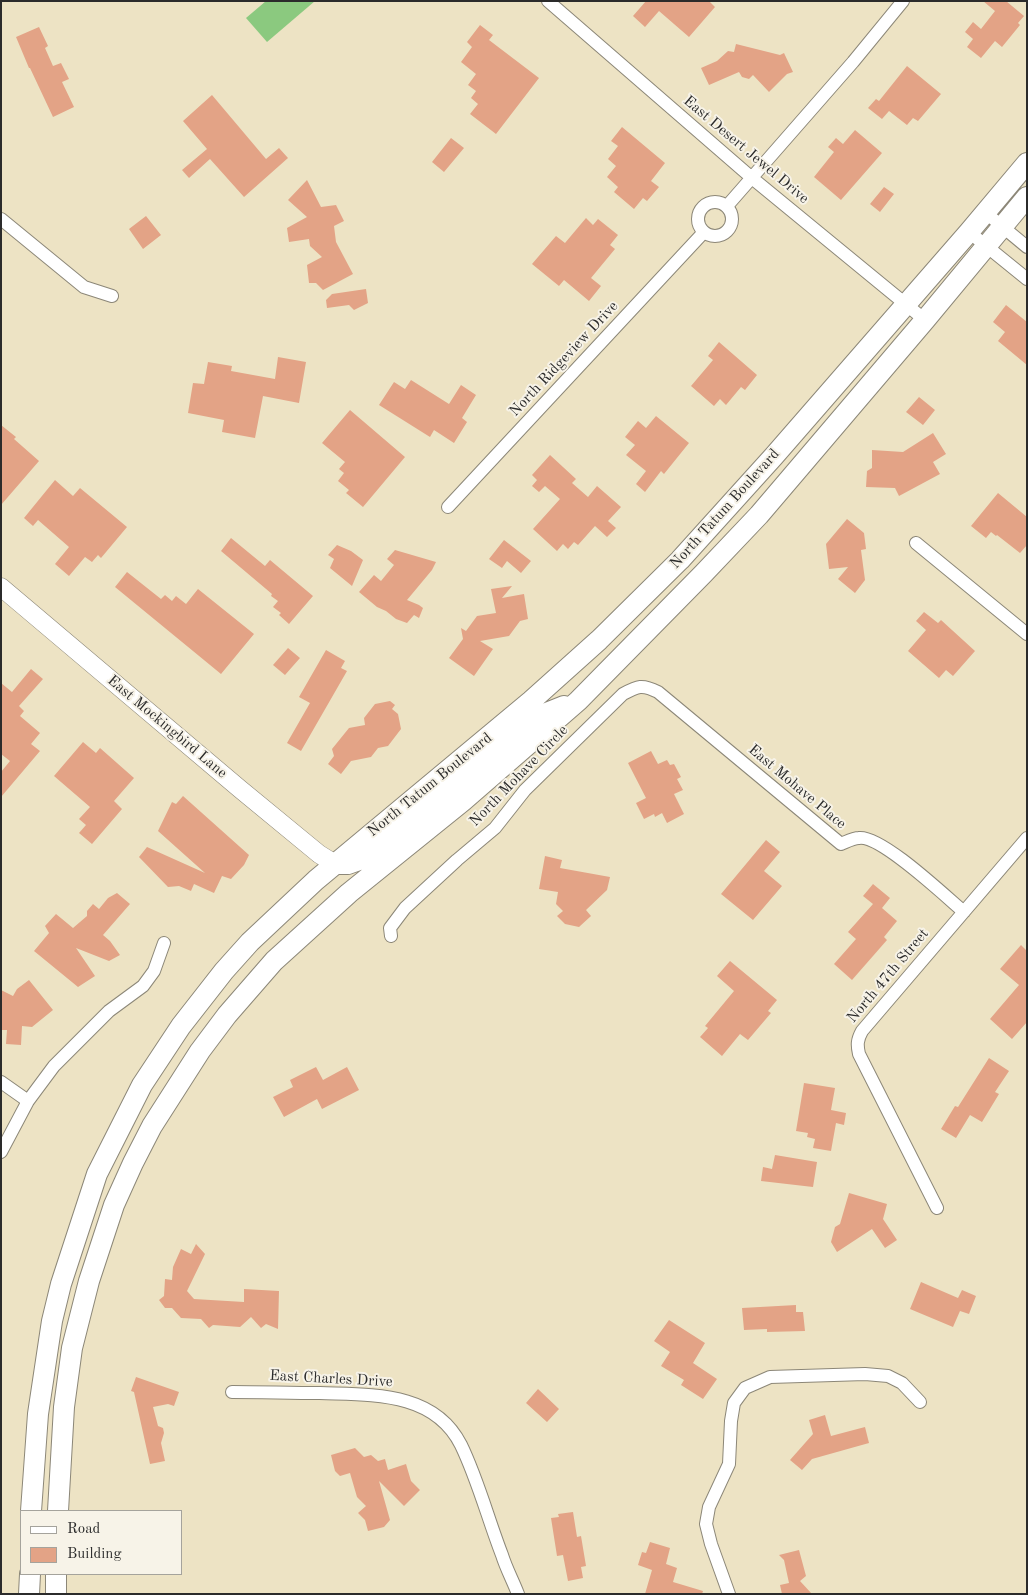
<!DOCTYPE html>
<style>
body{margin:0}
#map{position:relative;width:1028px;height:1595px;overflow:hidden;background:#ede3c4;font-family:"Old Standard TT",serif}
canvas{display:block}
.frame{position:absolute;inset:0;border:2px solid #2b2b2b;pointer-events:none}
.legend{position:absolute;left:20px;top:1510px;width:162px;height:65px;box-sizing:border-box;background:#f7f3e8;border:1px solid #a5a39c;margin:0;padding:6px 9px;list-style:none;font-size:15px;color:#2b2b2b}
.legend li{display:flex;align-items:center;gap:10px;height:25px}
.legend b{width:25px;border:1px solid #a5a39c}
</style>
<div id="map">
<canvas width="1028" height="1595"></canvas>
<div class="frame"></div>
<ul class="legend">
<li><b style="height:6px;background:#fff"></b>Road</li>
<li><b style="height:14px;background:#e3a386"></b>Building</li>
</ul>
</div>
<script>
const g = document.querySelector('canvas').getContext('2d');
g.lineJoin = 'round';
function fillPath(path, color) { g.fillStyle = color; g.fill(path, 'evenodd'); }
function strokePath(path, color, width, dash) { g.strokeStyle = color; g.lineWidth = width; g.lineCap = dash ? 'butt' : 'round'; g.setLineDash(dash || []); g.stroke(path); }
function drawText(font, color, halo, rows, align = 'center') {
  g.font = font + ' "Old Standard TT",serif'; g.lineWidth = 4; g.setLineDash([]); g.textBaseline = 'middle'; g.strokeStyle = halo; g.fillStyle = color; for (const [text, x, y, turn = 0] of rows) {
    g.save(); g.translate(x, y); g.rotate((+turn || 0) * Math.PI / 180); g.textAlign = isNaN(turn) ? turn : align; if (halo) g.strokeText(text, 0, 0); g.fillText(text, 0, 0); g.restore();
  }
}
fillPath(new Path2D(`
 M266,1H315L267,42L246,18Z`), '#8bc97f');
fillPath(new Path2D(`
 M646,1H709L715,7L689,37L659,11L645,27L633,16Z
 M983,1H1006L1024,16L1018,23L1020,25L1002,47L995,41L981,58L967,47L973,39L965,32L973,22L981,29L995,11Z
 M480,25L493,35L489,40L539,78L496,134L470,114L478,104L471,98L476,91L468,85L476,74L461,62L472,47L467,42Z
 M39,27L48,46L45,48L53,66L61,63L69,79L62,82L74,107L53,117L30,68H29L16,37Z
 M736,44L780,55L784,53L793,72L787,74L769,92L753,75L749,79L742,77L739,72L709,85L701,68L717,61L728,51L734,52Z
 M907,66L941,94L918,121L913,118L907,125L889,111L882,119L868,108L876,99L879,101Z
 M212,95L266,159L279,148L288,158L244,197L210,159L189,178L182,170L207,149L183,121Z
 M622,127L665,163L651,181L659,187L647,201L643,198L634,209L614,192L618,187L607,177L616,166L608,159L618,146L611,141Z
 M855,130L882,153L841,200L814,177L834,152L828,147L836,138L843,144Z
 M451,138L464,148L444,172L432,162Z
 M307,180L321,207L336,205L344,221L334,226L336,242L353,274L323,290L316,283H309L307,265L322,257L310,246L309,239L289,242L287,228L307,217L288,200Z
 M884,187L894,194L880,212L870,204Z
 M146,216L161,235L143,249L129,229Z
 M586,218L593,225L598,219L618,235L610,245L615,249L591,278L601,286L589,301L564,280L559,286L532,264L556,236L565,243Z
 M366,289L368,303L354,310L349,305L327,308L326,300L332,294Z
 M1006,305L1027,322V365L998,341L1005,332L993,322Z
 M719,342L757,375L745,390L741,387L726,405L720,399L714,406L691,386L713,360L708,356Z
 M278,357L306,362L299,403L263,396L255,438L222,432L224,420L188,413L193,383L204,384L208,362L232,366L231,371L275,379Z
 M411,380L449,404L461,385L476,395L462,418L467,422L454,443L434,430L430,437L379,405L394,382L405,389Z
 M919,397L935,410L923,425L906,412Z
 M350,410L405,457L363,507L346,493L349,490L338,481L344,473L339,469L345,462L322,443Z
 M656,416L689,443L664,474L661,471L645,492L636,484L646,471L626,455L635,445L625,437L638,421L646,428Z
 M1,425L16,437L14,439L39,461L1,505Z
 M933,433L946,454L933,462L940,474L899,496L895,488L866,487L867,471L872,468V450L903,452Z
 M550,455L576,479L572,483L588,497L597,486L621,507L608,521L616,528L607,537L595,526L578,545L574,542L568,549L563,544L557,551L533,529L560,499L545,486L539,492L532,486L537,480L532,475Z
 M55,480L73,496L80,488L127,527L101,558L98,555L92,562L85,557L69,576L55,564L69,547L38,520L33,526L24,518Z
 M998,493L1027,517V545L1020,553L997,535L996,536L991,532L986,538L971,526Z
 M847,519L864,533L866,549L861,550L865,580L855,593L838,579L848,567L829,569L826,544Z
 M231,538L265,566L270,560L313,596L289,624L279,615L281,613L273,607L278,601L271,596L272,594L221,551Z
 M504,540L531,561L521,573L507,561L502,568L489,559Z
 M337,545L351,551L363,560L352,586L330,568L334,559L328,555Z
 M395,550L436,562L432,570L407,600L419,605L423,608L419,618L414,615L407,623L396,619L386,611L377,607L359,592L374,575L381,581L394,565L387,559Z
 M127,572L161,599L165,595L172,601L176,596L186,604L198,589L254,634L221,674L115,587Z
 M512,586L502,598L524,594L528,619L520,621L509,636L480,641L493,649L474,676L449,658L463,639L461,628L466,631L477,616L496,613L491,589Z
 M924,612L938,623L941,620L975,651L953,676L946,670L939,678L908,651L926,630L916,621Z
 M288,648L300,658L285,675L273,665Z
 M326,650L345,661L341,668L347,671L301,751L287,743L310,703L299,697Z
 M31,669L43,679L19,706L24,711L20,716L40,733L31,744L40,751L1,797V772L10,761L1,754V683L12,692Z
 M390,701L395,705L392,709L398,714L401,729L388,746L378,748L371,757L351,761L341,774L328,764L334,756L332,749L349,728L365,725L364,718L375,704Z
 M83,742L96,753L100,748L134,778L114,801L122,809L92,844L79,833L86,825L79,819L90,807L54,776Z
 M651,751L658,764L667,760L670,765L674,764L681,777L677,779L683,790L674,794L684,814L667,823L662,813L655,817L654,814L644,819L636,803L646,798L628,763Z
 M183,796L249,855L244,865L231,879L222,876L214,893L194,884L191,891L179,886L168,887L139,857L147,847L205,873L158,831L172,802L176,804Z
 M766,840L780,852L764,871L782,886L753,920L721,894Z
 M545,856L562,860L560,868L610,877L607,890L586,910L591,916L579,927L565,924L557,916L563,911L556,904L558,892L539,889Z
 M873,884L890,898L882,908L897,921L884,937L887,940L852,980L834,964L856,939L848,932L873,904L863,896Z
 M117,893L130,904L103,935L110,941L120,955L109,961L76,948L95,976L78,987L34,951L49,933L45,926L56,914L73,928L87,916V911L93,904L99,909L108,898Z
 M1021,945L1027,951V1022L1012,1039L990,1019L1019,985L1000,969Z
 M730,961L777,1000L768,1011L771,1013L748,1040L740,1034L722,1056L700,1037L708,1028L705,1026L734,991L717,976Z
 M29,980L53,1010L32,1027L22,1026L21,1045L6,1044L7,1030H1V990L13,996L17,989Z
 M989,1058L1009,1071L995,1092L999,1094L982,1122L970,1115L956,1138L941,1129L955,1106L958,1107Z
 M316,1067L323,1080L347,1067L359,1090L322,1109L317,1099L284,1117L273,1097L293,1087L290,1080Z
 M804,1083L835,1088L831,1110L846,1113L844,1125L836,1123L831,1151L813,1148L815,1139L807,1137L808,1133L796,1131Z
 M775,1155L817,1162L813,1187L761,1181L763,1167L772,1169Z
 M849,1193L887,1204L883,1219L897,1240L885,1248L872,1229L837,1252L831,1242L835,1227L840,1224Z
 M196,1244L205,1254L187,1291L194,1299L244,1302V1289L279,1291L278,1329L266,1324L261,1328L251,1317L240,1327L213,1325L209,1328L201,1319L181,1318L172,1308H165L159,1300L164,1296L165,1279L172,1280L173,1267L181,1249L191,1254Z
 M921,1282L958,1298L962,1290L976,1296L969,1314L960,1311L953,1327L910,1309Z
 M796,1305V1312H803L805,1331L767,1332V1329L744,1330L742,1308Z
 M669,1320L705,1343L693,1363L717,1379L703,1399L681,1385L684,1380L661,1366L670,1352L654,1341Z
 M136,1377L179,1392L174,1406L168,1404L153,1407L158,1426L163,1428L164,1433L161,1443L165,1461L150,1464L134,1392L131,1391Z
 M538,1389L559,1409L547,1422L526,1403Z
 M825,1415L831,1436L865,1427L869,1443L812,1459L802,1470L790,1460L813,1434L809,1420Z
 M355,1448L364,1457L371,1455L378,1461L385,1459L388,1470L406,1464L411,1481L420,1490L404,1506L379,1481L390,1520L384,1527L368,1531L365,1520L358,1513L366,1506L357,1497L350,1473L340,1476L335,1471L331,1455Z
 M573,1512L577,1537L581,1536L586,1566L581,1567L583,1578L568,1581L563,1555L557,1556L551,1518L559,1517L558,1514Z
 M650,1542L670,1548L666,1564L677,1568L673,1582L703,1591L702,1594H645L652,1570L638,1565L642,1552L646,1553Z
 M799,1550L806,1576L800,1581L812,1594H782L780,1585L789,1583L784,1560L779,1555Z`), '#e3a386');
const street = new Path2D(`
 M548,1L752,178L925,320
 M698 219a17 17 0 1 1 34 0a17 17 0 1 1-34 0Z
 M727,206L853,62L903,1
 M986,213L1027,247
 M1,219L84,287L112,296
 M969,232L1027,279
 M448,507L704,232
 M916,543L1027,634
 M391,936L390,928L405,908L457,860L495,828L525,790L623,694C638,686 642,684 658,692L841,844C846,842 853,838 859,838C881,835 945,896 964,912
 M1,1082L28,1101
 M1,1152L28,1101L54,1066L109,1011L143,986L154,971L164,943
 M937,1208L859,1054C857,1045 857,1040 862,1031L1027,838
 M232,1392C261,1392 291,1393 320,1393C371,1395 434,1391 461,1445C478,1480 488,1519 502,1555C506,1568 513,1581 518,1594
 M729,1594L711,1544L706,1524L709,1507L729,1464L731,1421L734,1403L745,1388L770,1377L865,1374L888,1376L902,1383L920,1402`);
const secondary = new Path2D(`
 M1,587L240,789L319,854L335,864`);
const primary = new Path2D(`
 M337,864H348L359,860L400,832L539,716L564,706
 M31,1511L38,1414L52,1321L61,1284L97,1174L142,1085L181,1026L224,971L250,942L316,880L531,701L599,640L680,560L774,456L969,232L1027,163
 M58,1511L64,1407L72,1348L89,1281L114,1205L133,1163L152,1126L200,1051L227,1015L274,961L349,893L463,801L578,701L703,574L759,515L805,461L925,320L1027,197
 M29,1594L30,1574
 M56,1594V1574`);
strokePath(street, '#8c8778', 14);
strokePath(secondary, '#8c8778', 19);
strokePath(primary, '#8c8778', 22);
strokePath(street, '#fff', 12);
strokePath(secondary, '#fff', 18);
strokePath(primary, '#fff', 20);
drawText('15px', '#2b2b2b', '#f7f3e8', [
 ["East Desert Jewel Drive",746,150,40],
 ["North Ridgeview Drive",564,359,-47],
 ["North Tatum Boulevard",725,509,-48],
 ["East Mockingbird Lane",167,727,40],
 ["North Mohave Circle",519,776,-46],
 ["North Tatum Boulevard",430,785,-39],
 ["East Mohave Place",797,787,40],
 ["North 47th Street",888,976,-50],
 ["East Charles Drive",331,1379,3]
]);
</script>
